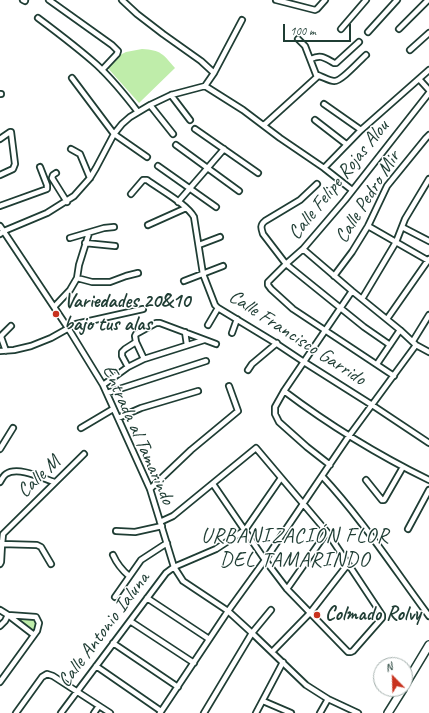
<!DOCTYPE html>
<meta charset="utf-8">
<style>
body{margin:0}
#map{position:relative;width:429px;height:713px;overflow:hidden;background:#fff;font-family:Caveat,sans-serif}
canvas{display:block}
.north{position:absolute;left:373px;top:657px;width:40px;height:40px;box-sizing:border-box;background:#fff;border:1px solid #a5b1ae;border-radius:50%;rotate:337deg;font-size:11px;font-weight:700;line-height:16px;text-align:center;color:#1f3d34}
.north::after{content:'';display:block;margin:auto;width:14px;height:18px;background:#c8321e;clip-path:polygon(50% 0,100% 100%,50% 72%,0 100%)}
.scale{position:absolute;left:283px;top:24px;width:68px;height:18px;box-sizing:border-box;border:2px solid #1f3d34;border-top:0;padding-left:5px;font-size:12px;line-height:14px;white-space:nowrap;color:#1f3d34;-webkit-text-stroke:3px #fff;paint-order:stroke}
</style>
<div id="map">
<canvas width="429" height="713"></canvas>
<div class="north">N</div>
<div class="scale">100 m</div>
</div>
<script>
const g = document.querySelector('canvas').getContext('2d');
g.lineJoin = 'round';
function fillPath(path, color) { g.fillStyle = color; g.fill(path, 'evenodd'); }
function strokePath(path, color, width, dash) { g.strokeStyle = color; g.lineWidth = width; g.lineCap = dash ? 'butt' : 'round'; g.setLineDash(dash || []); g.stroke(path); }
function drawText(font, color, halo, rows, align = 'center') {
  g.font = font + ' Caveat,sans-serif'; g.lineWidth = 3; g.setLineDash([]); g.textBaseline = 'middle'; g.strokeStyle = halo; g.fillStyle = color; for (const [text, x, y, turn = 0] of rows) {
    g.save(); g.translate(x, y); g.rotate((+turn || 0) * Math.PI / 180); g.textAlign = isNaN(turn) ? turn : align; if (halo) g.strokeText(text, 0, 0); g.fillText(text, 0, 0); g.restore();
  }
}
fillPath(new Path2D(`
 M142,49C161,50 163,54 175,68L139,103L106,66L118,56L126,52Z
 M12,616L35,618C37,623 37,628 33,633Z`), '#bfedaa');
const street = new Path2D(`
 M23,0L25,1
 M49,0L112,45L118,51L117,54L102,70
 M276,0L315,10L317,9L325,0
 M38,18C58,33 78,48 97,65C112,79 125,95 138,112
 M341,29L366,0
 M399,29L428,0
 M368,32L397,0
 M410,50L429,33
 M311,59C321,54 325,58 334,63H336L359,42
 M214,73L242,20
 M317,75C321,76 330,81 334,81C341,82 360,60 366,55
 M72,78L114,134L147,157
 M419,79L429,90
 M205,86L243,110L280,138L324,168L352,190
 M0,94H1
 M171,95L190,120
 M324,104L361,130
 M150,105L173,134
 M315,120L346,144
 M264,125L317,77L305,46L298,39
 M195,129L258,173
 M0,139L10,132H11L15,164L13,169L0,175
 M176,145L239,191
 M71,149L80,154L90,178
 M158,166L216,207
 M324,168L361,130L429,70
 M56,173L53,175L52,178L67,202
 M317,184L300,200L265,221C260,225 261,228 263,234L286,264L364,327L390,345
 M131,194L143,180H147C159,189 187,204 194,217L203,274L215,305L218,308L274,342L304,362L372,405L429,443
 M178,202L224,149
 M0,206L47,189V185L40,167
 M148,225L186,208
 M0,226L68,328L103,385L150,489L174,567L183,581L228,611L252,633L306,685L328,699L358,713
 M368,226L429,261
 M402,227L429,241
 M0,234L4,231L47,213L74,196L90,178L96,168L114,134L122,124L130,117L150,105L171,95L205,86L214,73L201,61L163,34L137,14L122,0
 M70,238L104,228L114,227
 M85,243L115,246
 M199,245L220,237
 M303,249L352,291L400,330L416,345L429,352
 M334,276L352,252L368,226L387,186L426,138L429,135
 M77,278L92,282H110L126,276L138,273
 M184,281L223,266
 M362,299L396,242L405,219L429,179
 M54,307L70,290L77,278L79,265L89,233
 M387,319L429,259
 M208,325L218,308
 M185,332L187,345
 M232,333L237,319
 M413,341L429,315
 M0,351L14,350L31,346L51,338L76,324L143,309
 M6,351L1,337L2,335L11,326
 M144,359L136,342L135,336L136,334L156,323H160L216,344
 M377,364L400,330
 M128,367L122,356V352L125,349L136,342
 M248,370L252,364L277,343
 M394,376L293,309L271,289L268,285V282L286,264L303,249L345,200L429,93
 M103,385L128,367L144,359L204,340
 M284,391C329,425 378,455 429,480
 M107,393L206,361
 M118,418L141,408L198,391
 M81,428L113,409
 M0,449L13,428
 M330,465L307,447L279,422L275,414V407L284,391L352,291
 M322,476C362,519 394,569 429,616
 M366,480L382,500H384L403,467
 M0,482C2,479 3,476 6,474C18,466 42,478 54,482
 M150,489L191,450L238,411L229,386
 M160,522L173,516L256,448L327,532L382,615V618L353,651L351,652H348L287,589L265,560L213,484
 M408,529L429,490
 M116,531L135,532L162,526
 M0,543L2,544L37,545L41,547L51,564
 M113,555C117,564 122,570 129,576
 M0,564L1,562L2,544L3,534L84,454
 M287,589L327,532
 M115,597L141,560L167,543
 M147,598L209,639
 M0,610L8,615L34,635
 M130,621L194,663
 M0,626L5,621L8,615L36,617L39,623L37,631L0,682
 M113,643L178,687
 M272,652L310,613L348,564
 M96,666L161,711
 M263,701L291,713
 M16,713L42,677L47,674L53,676L110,713
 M61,713L166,573L174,567L216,549L245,530L281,478
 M94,713L99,706
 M160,713L228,611L265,560L349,436L416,345
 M204,713L252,633L271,610
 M256,713L283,662
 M320,713L328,699`);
const primary = new Path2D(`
 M405,685L429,645
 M388,713L403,689`);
strokePath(street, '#1f3d34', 8);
strokePath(primary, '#1f3d34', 10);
strokePath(street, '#fff', 4.5);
strokePath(primary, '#fff', 7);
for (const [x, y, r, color] of [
 [56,314,4,"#c8321e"],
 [317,615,4,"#c8321e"]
]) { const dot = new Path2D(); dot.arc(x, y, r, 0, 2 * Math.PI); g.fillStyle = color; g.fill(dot); strokePath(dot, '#fff', 1.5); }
drawText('20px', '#1f3d34', '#fff', [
 ["Calle Felipe Rojas Alou",339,180,-51],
 ["Calle Pedro Mir",368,197,-58],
 ["Calle Francisco Garrido",297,338,33],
 ["Entrada al Tamarindo",138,435,66],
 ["Calle M",39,477,-44],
 ["Calle Antonio Ialuna",104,630,-53]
]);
drawText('bold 20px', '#1f3d34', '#fff', [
 ["Variedades 20&10",64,302],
 ["bajo tus alas",64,325],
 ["Colmado Rolvy",325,615]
], 'left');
g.letterSpacing = '1px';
drawText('21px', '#1f3d34', '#fff', [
 ["URBANIZACIÓN FLOR",295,536],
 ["DEL TAMARINDO",295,560]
]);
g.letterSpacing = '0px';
</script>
